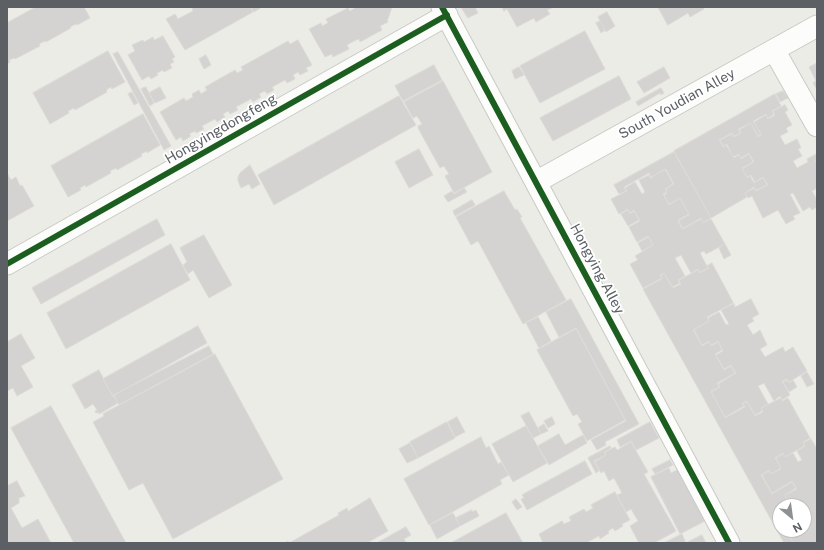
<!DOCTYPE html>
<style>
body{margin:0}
#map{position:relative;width:824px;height:550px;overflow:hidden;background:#ecece7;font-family:"Public Sans",sans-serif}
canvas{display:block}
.frame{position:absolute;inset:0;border:8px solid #5c6065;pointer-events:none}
.north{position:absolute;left:772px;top:498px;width:40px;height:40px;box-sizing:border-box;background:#fff;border:1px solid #bebfc1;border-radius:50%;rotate:151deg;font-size:11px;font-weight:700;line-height:16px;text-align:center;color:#5c6065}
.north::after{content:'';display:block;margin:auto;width:14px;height:18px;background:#8e9192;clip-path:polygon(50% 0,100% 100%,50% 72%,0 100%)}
</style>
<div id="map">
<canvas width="824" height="550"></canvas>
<div class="frame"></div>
<div class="north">N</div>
</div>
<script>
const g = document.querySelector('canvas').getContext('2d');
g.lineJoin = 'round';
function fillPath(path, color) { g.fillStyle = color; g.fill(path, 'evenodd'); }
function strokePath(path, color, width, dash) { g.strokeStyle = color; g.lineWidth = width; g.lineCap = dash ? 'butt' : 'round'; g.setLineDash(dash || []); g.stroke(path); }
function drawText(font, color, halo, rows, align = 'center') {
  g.font = font + ' "Public Sans",sans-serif'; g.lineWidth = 3.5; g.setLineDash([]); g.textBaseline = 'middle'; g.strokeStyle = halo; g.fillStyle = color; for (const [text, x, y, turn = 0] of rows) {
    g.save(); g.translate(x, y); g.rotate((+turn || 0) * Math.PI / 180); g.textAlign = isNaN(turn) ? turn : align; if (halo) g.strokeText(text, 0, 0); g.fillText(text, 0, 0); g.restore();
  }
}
const building = new Path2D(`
 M36,7H84L90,18L77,25L76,24L70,27L71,28L46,42L45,41L39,44L40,46L15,59L14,58L9,60L10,62L7,64V23Z
 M194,7H250L253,12L185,50L166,19L175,14L178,19L193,11L192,8Z
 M251,7H262L254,12Z
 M355,7H392L388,19L387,20L388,22L380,26L382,30L360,42L359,39L354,41L347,45L349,49L333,57L332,54L325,57L309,29L321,23L322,26L328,23L326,19L348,8L350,11L355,8Z
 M461,7H475L478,13L468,18Z
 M502,7H554L547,10L550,14L536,22L534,18L517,27L507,9L504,11Z
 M658,7H703L704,9L690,17L688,13L668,25Z
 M607,12L615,26L606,32L598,17Z
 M600,21L605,30L601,33L596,23Z
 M585,31L605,69L540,103L520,66Z
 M163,36L175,57L172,59L174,62L170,64L172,68L164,72L163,70L157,73L158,75L151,79L149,76L142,80L128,55L135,51L132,45L143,40L144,42L153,37L154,40Z
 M298,40L312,65L306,68L308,71L300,75L298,72L293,75L295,79L287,83L285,80L272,87L274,90L267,94L265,91L259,94L261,97L253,102L251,99L236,107L238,110L230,114L228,111L223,114L225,117L217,122L215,119L202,126L204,129L196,133L195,131L189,134L191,136L183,141L181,137L176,140L160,112L184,98L186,101L193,97L192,94L199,90L201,94L207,90L205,87L235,70L237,73L243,70L241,67L288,41L290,44Z
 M108,51L125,82L112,89L111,87L106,90L107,92L75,110L74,108L68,111L69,113L50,124L33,93Z
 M118,52L171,146L164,150L113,54Z
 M206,55L211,65L204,69L199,59Z
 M817,61V90L813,83L816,81L809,67L817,63Z
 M434,65L442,80L403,101L395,86Z
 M519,67L524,75L515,79L512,71Z
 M664,67L670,78L644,93L637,82Z
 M619,76L631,99L553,141L540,118Z
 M443,81L492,172L454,193L445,176L449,174L444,166L440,168L418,128V126L422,124L417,116L413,118L404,102Z
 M146,87L154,103L150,106L141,89Z
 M160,87L166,98L155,103L149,93Z
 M661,88L664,93L661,95L660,93L638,106L636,102Z
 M783,91L788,98L780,102L776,94Z
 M132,92L138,103L134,105L128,94Z
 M775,94L781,106L772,111L774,114L768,118L766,114L753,121L761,134L758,136L751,123L738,129L740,133L734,136L732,133L719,140L723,147L726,145L734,158L739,155L741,159L749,154L753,162L742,168L747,178L750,176L754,183L763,178L767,185L756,190L754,187L745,193L747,197L711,218L674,151Z
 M399,96L416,125L274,205L258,175Z
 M785,105L788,110L785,112L792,125L786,128L788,132L780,136L785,145L797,139L801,148L798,149L802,156L793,161L797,168L808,162L807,159L816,154L817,156V160L815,161L817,163V188L812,191L817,200V207L812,210L810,207L803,211L793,193L790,194L800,213L793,216L795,219L786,224L778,210L763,218L752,196L748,198L745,193L755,188L756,191L768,185L763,177L755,182L751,175L747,177L742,169L754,162L749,153L741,158L739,154L733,157L727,144L723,146L720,140L732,134L734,137L741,133L739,130L751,123L758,137L761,135L754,122L766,115L768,119L775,115L773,111Z
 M143,114L160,145L147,153V151L141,154L142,156L117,170L116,168L110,171L111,173L86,187L85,185L80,188L81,190L68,197L51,166Z
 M419,149L433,175L409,188L395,162Z
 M674,152L711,218L703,223L701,218L682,229L678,221L689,215L680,198L669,204L664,195L667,193L666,189L674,184L666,169L651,177L649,173L624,187L626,191L619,194L614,185Z
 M250,165L260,184L252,189L249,184L241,188L238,181V177L240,173Z
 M665,169L673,184L665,189L667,192L663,194L669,205L680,198L689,214L678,220L683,229L701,219L703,223L711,219L725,244L706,254L704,251L700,253L708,268L700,272L698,269L691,273L681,255L675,258L685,276L678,280L680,283L672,287L664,273L660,275L662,278L643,288L630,264L638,260L635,256L653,245L648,236L637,242L629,227L640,221L634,210L630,213L628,209L619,214L611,199L627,191L625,188L635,182L642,194L645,192L639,180L649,175L650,178Z
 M7,173L11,180L16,177L20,186L22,185L34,206L7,221Z
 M464,188L467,192L448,202L444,196L452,191L454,194Z
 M504,191L515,210L517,209L522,217L520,218L566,300L523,324L478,241L471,245L456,217Z
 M472,200L475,205L455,216L453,211Z
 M628,210L630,214L634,211L639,220L628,226L621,214Z
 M157,219L165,235L41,304L32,288Z
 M204,235L232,285L209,298L193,270L188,274L183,265L187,262L180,248Z
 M649,237L653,245L642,251L638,243Z
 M171,244L190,280L66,349L47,313Z
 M725,244L731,255L724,259L719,248Z
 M712,263L735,306L733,303L707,317L709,321L693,330L702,346L709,342L711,346L718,342L722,350L715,354L724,370L731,366L735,373L717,383L719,387L711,391L725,418L745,407L743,403L747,402L755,416L763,412L761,408L781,398L782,401L788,398L810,438L803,442L804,446L785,457L783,453L775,458L781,468L771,474L769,470L761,475L772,494L792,482L796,488L785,495L791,506H780V530H794L788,533L793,543H784L643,289L662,279L661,276L664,273L673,288L681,284L679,280L698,270L700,273L709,268L707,266Z
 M571,299L639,424L605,442L606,445L597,450L591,440L626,421L576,328L559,337L546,312Z
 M751,299L759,314L752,318L754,321L747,325L753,335L760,330L767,345L760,349L765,357L783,347L785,352L793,347L807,371L789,382L787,379L782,381L790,395L782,400L780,396L774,401L764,383L758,386L768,404L761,408L762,411L755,415L747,401L742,403L744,406L725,417L711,392L720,387L718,384L736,373L731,365L724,369L716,355L723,351L718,341L711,345L709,341L702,345L694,330L709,321L708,318L719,312L726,325L729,324L721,310L733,304L735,307Z
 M538,317L551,341L539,348L526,323Z
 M198,326L207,343L113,396L103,379Z
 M576,329L625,420L587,441L578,424L582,422L577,414L573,416L537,350Z
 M21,334L35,358L21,366L33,387L17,396L13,388L7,391V339L8,341Z
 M209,346L213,354L119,405L114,395Z
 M215,354L283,479L173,539L143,483L129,490L93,422L104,416L103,414Z
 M99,370L113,397L114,396L118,403L99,414L98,412L96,413L95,411L97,410L93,404L85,409L72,385Z
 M807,372L814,384L807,387L801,376Z
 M787,380L789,383L793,380L797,387L789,392L783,382Z
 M51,406L126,543H74L11,428Z
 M529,412L541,434L533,438L521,416Z
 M457,417L465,432L455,437L448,422Z
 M552,417L555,424L548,428L544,421Z
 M447,422L455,438L418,458L410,442Z
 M650,422L659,438L636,450L631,441L620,447L617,440Z
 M544,424L548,431L541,434L538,428Z
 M526,426L547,463L513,482L492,444Z
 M559,434L565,445L583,435L587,443L549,465L538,446Z
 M481,437L486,448L489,446L498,464L501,462L509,475L500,480L502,484L429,525L404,479Z
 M811,439L817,449V543H793L788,534L795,530H804V517L810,514L805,504L802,506H791L785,495L797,489L792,481L772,493L762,475L769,471L771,474L781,469L776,458L783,454L785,457L793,453L798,462L802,460L797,451L805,446L803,443Z
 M631,442L648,472L644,474L676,531L654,543H639L630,526L638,521L631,509L626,512L617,495L622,493L614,478L609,481L604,471L601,473L595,462L606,455L605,452L615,447L617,450Z
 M410,443L418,458L407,463L399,449Z
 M610,446L611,448L604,452L606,455L594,461L599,471L596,473L588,458Z
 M670,460L673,465L655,474L652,469Z
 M585,461L592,474L527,510L521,499L524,498L522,495Z
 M669,468L671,473L679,469L705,521L680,534L651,477Z
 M17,481L25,496L19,498V503L11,508L22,528L38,519L51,543H7V486Z
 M615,492L630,520L622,524L623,526L615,531L613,528L608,531L609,533L600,539L599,536L586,543H543L539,534L562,521L564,524L571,521L569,517L584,509L586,512L593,508L591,505Z
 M370,498L388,531L367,543H285L288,541L289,543L339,515L338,513L347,508L348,511Z
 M516,499L522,507L517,510L512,502Z
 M805,505L809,513L804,516V506Z
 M472,510V512L476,510L479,516L460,526L456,518Z
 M453,513L460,526L437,539L430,525Z
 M506,513L523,543H451Z
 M406,527L411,535L404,539L406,542L404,543H377Z
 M682,534L686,543L688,542V543H664Z
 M702,535L706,543H688V542Z`);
fillPath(building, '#d4d3d1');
strokePath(building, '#dcdad6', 1);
const minor = new Path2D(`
 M442,7L729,543
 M774,50L817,126
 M536,182L817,26
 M7,264L447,15`);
strokePath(minor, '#c9c9c7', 23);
strokePath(minor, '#fcfcfb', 21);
strokePath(new Path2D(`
 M442,7L729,543
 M7,264L447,15`), '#1b5e20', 6);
drawText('14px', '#5c6065', '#fff', [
 ["South Youdian Alley",677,104,-29],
 ["Hongyingdongfeng",221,129,-30],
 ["Hongying Alley",597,269,62]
]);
</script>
